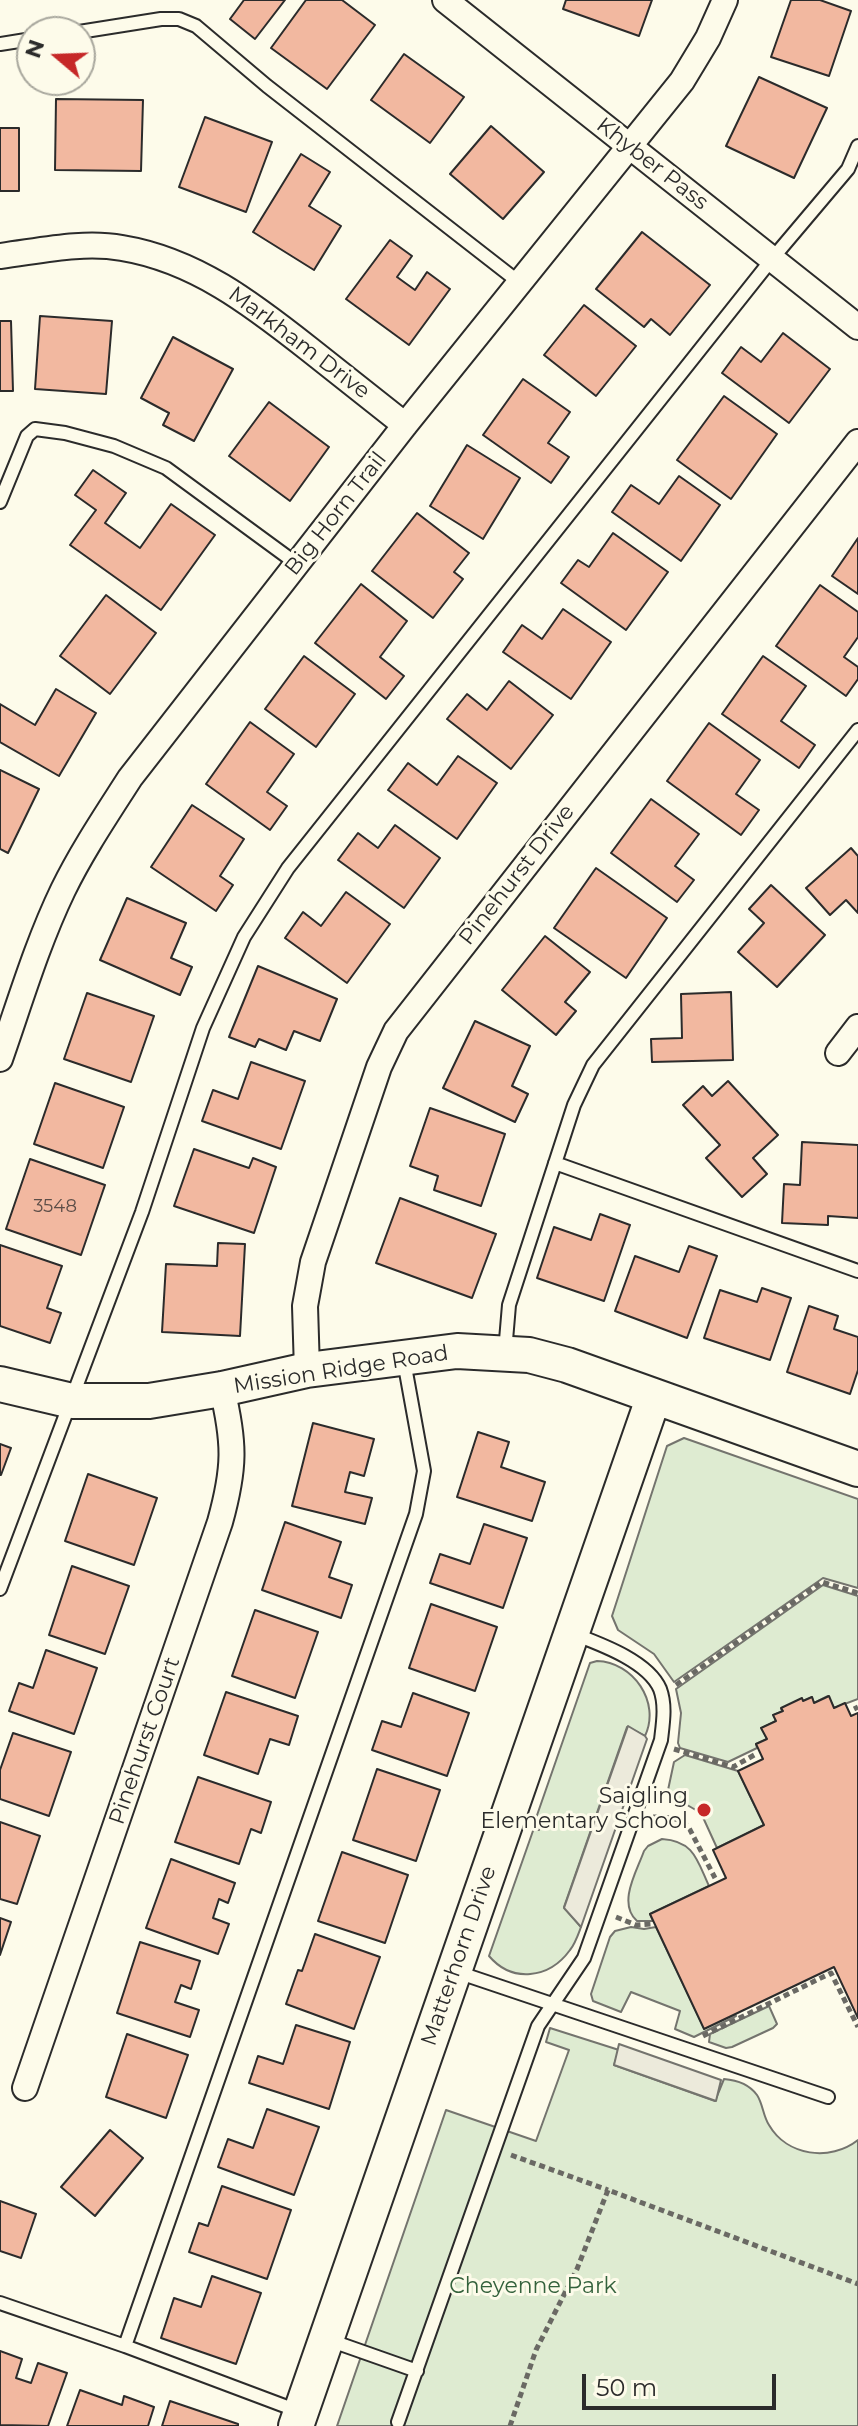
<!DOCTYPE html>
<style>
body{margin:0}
#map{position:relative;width:858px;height:2426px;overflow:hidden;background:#fdfbea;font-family:Montserrat,sans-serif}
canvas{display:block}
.north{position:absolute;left:16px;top:16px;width:80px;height:80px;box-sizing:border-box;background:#fdfbea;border:2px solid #a9a89e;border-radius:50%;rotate:289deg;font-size:22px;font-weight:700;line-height:32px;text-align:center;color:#2b2b2b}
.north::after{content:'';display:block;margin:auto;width:28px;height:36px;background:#c62828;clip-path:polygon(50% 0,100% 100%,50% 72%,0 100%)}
.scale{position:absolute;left:582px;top:2374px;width:194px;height:36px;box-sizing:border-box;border:4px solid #2b2b2b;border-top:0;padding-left:10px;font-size:24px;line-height:28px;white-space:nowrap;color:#2b2b2b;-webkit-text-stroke:6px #fdfbea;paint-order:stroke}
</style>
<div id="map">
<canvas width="858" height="2426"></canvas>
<div class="north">N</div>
<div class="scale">50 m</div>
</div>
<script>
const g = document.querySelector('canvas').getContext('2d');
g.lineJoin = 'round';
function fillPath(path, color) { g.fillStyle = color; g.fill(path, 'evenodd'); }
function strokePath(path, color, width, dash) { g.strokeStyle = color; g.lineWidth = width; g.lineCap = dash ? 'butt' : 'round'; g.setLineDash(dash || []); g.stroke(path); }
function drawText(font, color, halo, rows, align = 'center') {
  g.font = font + ' Montserrat,sans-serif'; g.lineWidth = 6; g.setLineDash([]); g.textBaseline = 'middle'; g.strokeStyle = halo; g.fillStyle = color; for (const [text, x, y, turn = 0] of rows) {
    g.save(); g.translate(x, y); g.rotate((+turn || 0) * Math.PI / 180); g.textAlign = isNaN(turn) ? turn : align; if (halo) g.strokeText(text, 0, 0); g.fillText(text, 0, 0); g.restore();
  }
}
const green = new Path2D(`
 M684,1438L858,1499V1588L823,1578L674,1682L654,1654L618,1630L612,1616L667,1446Z
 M823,1585L858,1596V1699L834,1708L828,1696L814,1703L812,1697L803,1701L802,1699L781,1709L783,1711L774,1715L776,1721L762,1728L767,1739L756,1744L757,1748L728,1762L680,1748L678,1743L681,1713L676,1689Z
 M597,1661C633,1662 661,1702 645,1736L627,1727L564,1907L581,1927C578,1935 575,1944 570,1950C549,1979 512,1983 489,1956L534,1828L539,1830L541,1824L535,1821L590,1663Z
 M685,1755L738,1771L764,1825L717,1848L701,1813L675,1798L668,1790L674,1762Z
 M662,1839C694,1841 697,1860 709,1886L650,1914L653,1921H637C617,1903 637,1871 644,1851L648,1846Z
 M631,1927L644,1929L656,1927L704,2028L735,2014L736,2016L694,2037L675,2029L680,2011L631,1992L621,2012L593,2001L591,1994L610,1937L615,1931Z
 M769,2006L777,2024L773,2028L732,2047L726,2048L709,2042L710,2034Z
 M550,2028L619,2050L614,2065L715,2101L724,2079C736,2080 749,2084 757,2095C763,2104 763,2116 769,2125C787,2156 830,2162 858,2140V2426H337L446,2110L536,2141L569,2050L546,2042Z`);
fillPath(green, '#deebd1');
strokePath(green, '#74746e', 2);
const parking = new Path2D(`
 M628,1726L645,1736L647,1739L581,1927L564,1908Z
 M619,2044L721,2080L716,2101L614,2065Z`);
fillPath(parking, '#eceadb');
strokePath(parking, '#74746e', 2);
const building = new Path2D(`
 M244,0H285L255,39L230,19Z
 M306,0H342L375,25L327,89L271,48Z
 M566,0H652L639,36L563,9Z
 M791,0H820L851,11L829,76L771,57Z
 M404,54L464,97L430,143L371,100Z
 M759,77L827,108L794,178L726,146Z
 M56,99L143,100L141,171L55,170Z
 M205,117L272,142L246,212L179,187Z
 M491,126L544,172L503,219L450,174Z
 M0,128H19V191H0Z
 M301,154L330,172L309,206L341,226L314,270L253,232Z
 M642,232L710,285L670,335L651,319L644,327L596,289Z
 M390,240L412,256L397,277L415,290L427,272L450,289L409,345L346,299Z
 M584,305L636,346L596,396L544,355Z
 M40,316L112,321L106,394L35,389Z
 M0,321H11L13,391H0Z
 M783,333L830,369L789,423L722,373L741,347L761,362Z
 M173,337L233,369L194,441L163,425L169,413L141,398Z
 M523,379L570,412L548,443L569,457L551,483L483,435Z
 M724,396L777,434L731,499L677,460Z
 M269,402L329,447L290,501L229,456Z
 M467,445L520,478L483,539L430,506Z
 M93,470L126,493L105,523L140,548L171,504L215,535L161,610L70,545L96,510L75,495Z
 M679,476L720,505L681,561L612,512L631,485L659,504Z
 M417,513L469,553L454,572L463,579L433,618L372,571Z
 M613,533L668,572L626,630L561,583L578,560L589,567Z
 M858,538V594L832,576Z
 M361,584L407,621L380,657L404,676L386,699L315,643Z
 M820,585L858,612V637L844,657L858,667V679L846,696L776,646Z
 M106,595L156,633L110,694L60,656Z
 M563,609L611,642L571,699L503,652L522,625L542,639Z
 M304,656L355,694L316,747L265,709Z
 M763,656L806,686L781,721L815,745L799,768L722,714Z
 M509,681L553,715L511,769L447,719L467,694L487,710Z
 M56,689L96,713L59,776L0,742V704L35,725Z
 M250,722L294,754L267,792L287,806L270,830L206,784Z
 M709,723L760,760L736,794L759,810L741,835L667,781Z
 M458,756L497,783L457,839L388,790L408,763L437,785Z
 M0,770L39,789L8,853L0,849Z
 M651,799L699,834L675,866L694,880L677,902L611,853Z
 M192,805L244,839L220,876L233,885L216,911L151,867Z
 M395,825L440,858L404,908L338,860L358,833L378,848Z
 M851,848L858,856V913L846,900L830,915L806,888Z
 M596,868L667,918L626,978L554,928Z
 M771,885L825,935L777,987L738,952L764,923L749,909Z
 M346,892L390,924L347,983L285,938L303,912L321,926Z
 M127,898L186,923L171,958L192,967L180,995L100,960Z
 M545,936L590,972L565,1002L576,1011L556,1035L502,990Z
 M258,966L337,999L320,1041L294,1031L286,1050L259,1039L255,1047L229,1037Z
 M731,992L733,1060L652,1062L651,1039L682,1038L681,994Z
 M87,993L154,1016L131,1082L64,1059Z
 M475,1021L530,1046L512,1086L528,1094L515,1122L443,1088Z
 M251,1062L305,1081L281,1149L202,1121L213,1090L238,1099Z
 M728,1081L778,1135L753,1158L767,1174L742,1197L706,1158L720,1145L683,1105L703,1086L712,1096Z
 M55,1083L124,1107L103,1168L34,1144Z
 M430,1108L505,1134L481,1206L434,1190L438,1176L410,1166Z
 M802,1142L858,1145V1218L828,1216V1225L782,1223L784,1184L800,1185Z
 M194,1149L249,1168L253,1158L276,1167L254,1233L174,1206Z
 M30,1159L105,1185L81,1255L6,1229Z
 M400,1198L496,1234L472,1298L376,1263Z
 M600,1214L630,1225L604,1301L537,1278L554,1227L591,1240Z
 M218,1243L245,1244L240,1336L162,1332L166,1264L217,1266Z
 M0,1245L62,1266L47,1308L61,1313L50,1343L0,1326Z
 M689,1246L717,1256L687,1338L615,1311L635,1256L679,1272Z
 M762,1288L791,1298L770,1360L704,1338L720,1290L757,1302Z
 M809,1306L838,1316L834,1329L858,1337V1370L850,1394L787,1372Z
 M313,1423L374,1439L364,1476L350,1472L345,1492L372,1498L365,1524L292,1506Z
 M478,1432L509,1442L501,1467L545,1482L532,1521L457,1497Z
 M0,1444L11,1448L1,1475H0Z
 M88,1474L157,1498L134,1565L65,1541Z
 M285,1522L341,1542L329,1577L352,1585L341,1618L262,1590Z
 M484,1524L527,1538L503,1608L430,1583L440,1554L470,1564Z
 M72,1566L129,1586L105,1654L49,1635Z
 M431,1604L497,1627L475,1691L409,1668Z
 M255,1610L318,1632L295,1698L232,1676Z
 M46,1650L97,1668L74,1734L9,1711L19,1683L33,1688Z
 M226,1692L298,1716L289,1745L270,1739L258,1774L204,1755Z
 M413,1693L469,1713L447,1776L372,1750L382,1721L401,1727Z
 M829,1696L834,1708L845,1703L851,1716L858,1713V2018L834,1967L704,2029L650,1914L726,1878L713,1850L764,1825L738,1771L763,1759L756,1744L767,1739L761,1728L776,1721L773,1715L783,1711L781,1708L802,1698L803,1701L812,1697L814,1703Z
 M13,1733L71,1752L49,1816L0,1799V1770Z
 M377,1769L440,1790L416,1861L353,1840Z
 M198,1777L271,1802L261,1833L251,1829L239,1864L175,1842Z
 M0,1822L40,1836L17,1904L0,1899Z
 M342,1852L408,1875L385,1943L318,1921Z
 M171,1859L235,1883L228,1903L219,1899L213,1918L229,1924L218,1954L146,1928Z
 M0,1918L11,1922L0,1955Z
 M315,1934L380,1957L354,2029L286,2004L298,1970L302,1971Z
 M140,1942L200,1961L191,1989L181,1985L175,2002L199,2010L190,2037L117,2013Z
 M296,2025L350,2042L329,2109L249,2083L258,2056L283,2064Z
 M127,2034L188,2055L166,2118L106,2097Z
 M267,2109L319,2127L294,2195L218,2167L228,2139L253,2148Z
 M110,2130L143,2158L95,2216L61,2187Z
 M222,2186L291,2210L267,2279L189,2252L199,2223L208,2226Z
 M0,2201L36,2214L21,2258L0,2251Z
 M212,2276L261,2293L236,2364L161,2338L174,2298L201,2307Z
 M0,2351L22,2359L16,2378L31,2383L38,2363L67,2373L48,2426L0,2425Z
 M80,2390L122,2405L124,2396L154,2407L148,2426H67Z
 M170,2401L238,2424V2426H162Z`);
fillPath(building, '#f2b8a0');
strokePath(building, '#2b2b2b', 2);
const lane = new Path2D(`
 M79,32L161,19H179L196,26L267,86L520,283
 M0,44L32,39
 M0,502L27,436L35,429L65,433L114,446L166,468L297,564
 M555,1163L858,1271
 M505,1352L509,1305L574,1105L593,1065L858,730
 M0,1589L142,1212L203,1028L244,937L288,868L772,259L848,169L858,146
 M457,1972L828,2097
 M0,2303L125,2346L298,2411
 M329,2340L417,2371
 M125,2346L416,1514L424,1471L404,1361
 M398,2422L538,2026L584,1958L661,1740C663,1723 666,1705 660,1689C648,1661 600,1644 574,1634`);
const street = new Path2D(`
 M445,0L858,327
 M0,256C40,251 82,241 122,248C195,260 252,304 309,349C341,374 373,400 405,425
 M838,1053L858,1027
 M0,1059C20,1002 37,944 63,890C82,851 107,814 130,778L405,425L682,81L708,38L725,0
 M307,1370L305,1306L313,1262L379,1067L396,1031L858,442
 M25,2088L220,1522C235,1468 235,1443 222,1389`);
const secondary = new Path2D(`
 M0,1384L72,1401H149L222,1389L307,1370L457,1351L529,1355L567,1365L858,1469
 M296,2426L654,1396`);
strokePath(lane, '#2b2b2b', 16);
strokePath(street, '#2b2b2b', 28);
strokePath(secondary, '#2b2b2b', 38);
strokePath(new Path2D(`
 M676,1685L822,1582L858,1593
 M854,1709L858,1707
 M674,1749L733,1767L756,1754
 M653,1817C667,1817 677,1817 688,1826L715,1878
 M616,1917L636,1925L651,1924
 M703,2036L831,1973L858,2027
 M511,2155L608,2190
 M510,2426L536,2350L577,2269L608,2190L858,2284`), '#6a6964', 5, [6, 4]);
strokePath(lane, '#fdfbea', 12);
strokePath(street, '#fdfbea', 24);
strokePath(secondary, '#fdfbea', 34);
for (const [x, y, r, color] of [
 [704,1810,8,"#c62828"]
]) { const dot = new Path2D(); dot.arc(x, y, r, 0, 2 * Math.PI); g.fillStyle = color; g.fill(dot); strokePath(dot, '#fdfbea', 3); }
drawText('18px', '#5d4e48', null, [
 ["3548",55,1207]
]);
drawText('22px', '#2b2b2b', '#fdfbea', [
 ["Khyber Pass",652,164,38],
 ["Markham Drive",299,343,37],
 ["Big Horn Trail",336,514,-52],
 ["Pinehurst Drive",517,875,-52],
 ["Mission Ridge Road",341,1370,-9],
 ["Pinehurst Court",145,1741,-71],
 ["Matterhorn Drive",459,1956,-71]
]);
drawText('22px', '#2b2b2b', '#fdfbea', [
 ["Saigling",688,1797],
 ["Elementary School",688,1822]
], 'right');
drawText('22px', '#34623c', '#fdfbea', [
 ["Cheyenne Park",533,2287]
]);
</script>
